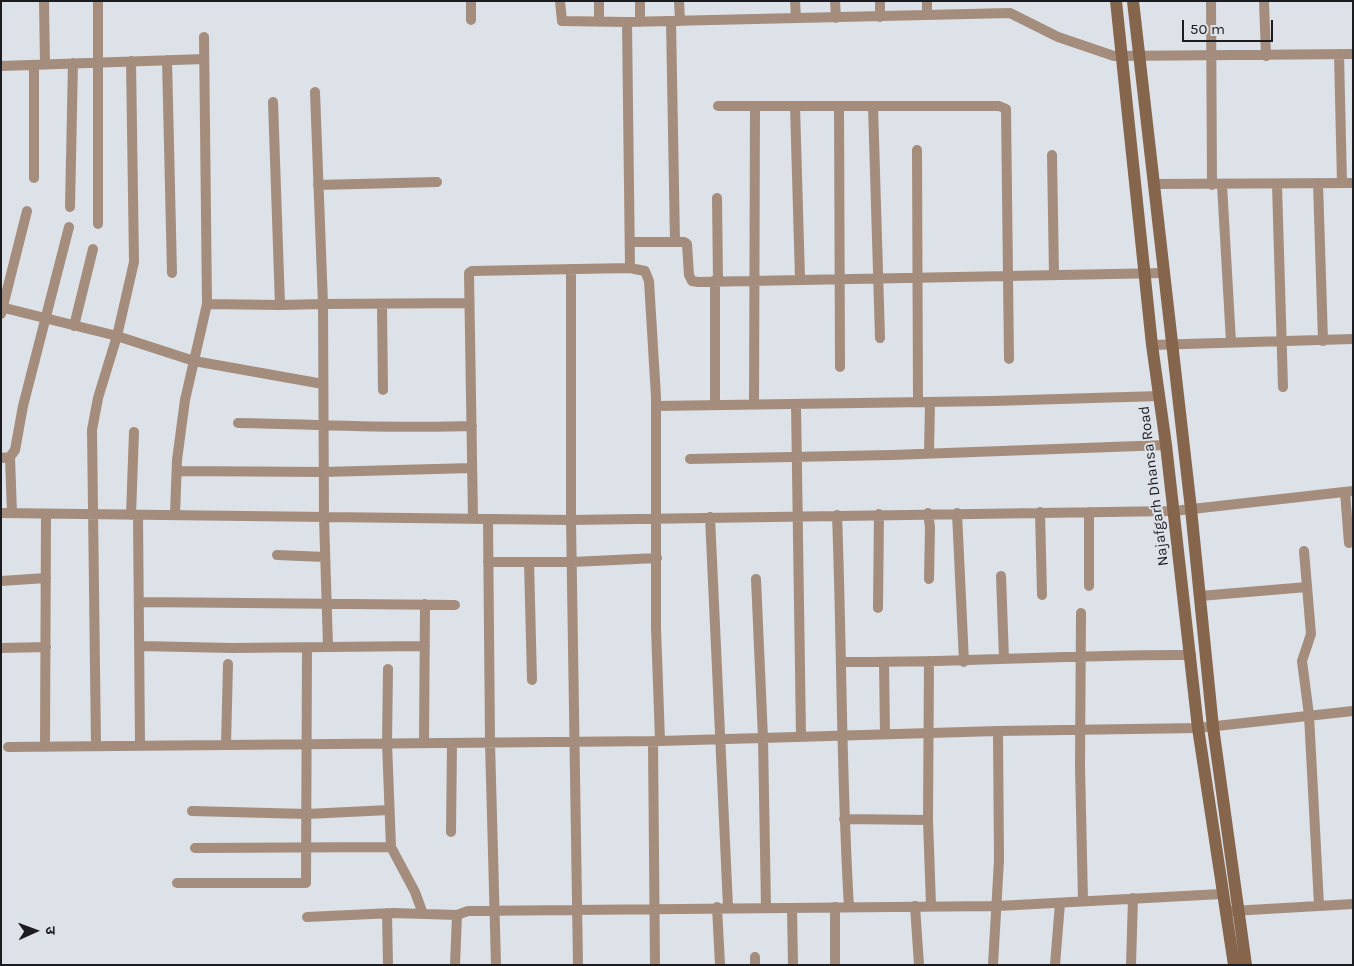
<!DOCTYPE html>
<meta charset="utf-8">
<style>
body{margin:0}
#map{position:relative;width:1354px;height:966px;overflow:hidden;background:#dde1e8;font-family:Karla,"Noto Sans Devanagari",sans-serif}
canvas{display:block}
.frame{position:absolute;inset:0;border:2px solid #1b1c1f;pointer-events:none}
.north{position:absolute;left:10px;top:906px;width:50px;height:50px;-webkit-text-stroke:4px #dde1e8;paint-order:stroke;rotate:88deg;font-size:14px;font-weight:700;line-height:20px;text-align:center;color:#1b1c1f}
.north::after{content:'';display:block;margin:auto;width:18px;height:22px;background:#1b1c1f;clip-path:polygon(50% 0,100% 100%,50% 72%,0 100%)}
.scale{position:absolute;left:1182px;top:20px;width:91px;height:22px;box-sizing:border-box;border:2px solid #1b1c1f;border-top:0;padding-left:6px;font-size:15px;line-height:18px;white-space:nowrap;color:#1b1c1f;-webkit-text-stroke:4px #dde1e8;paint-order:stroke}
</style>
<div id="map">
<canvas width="1354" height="966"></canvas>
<div class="frame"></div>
<div class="north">उ</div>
<div class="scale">50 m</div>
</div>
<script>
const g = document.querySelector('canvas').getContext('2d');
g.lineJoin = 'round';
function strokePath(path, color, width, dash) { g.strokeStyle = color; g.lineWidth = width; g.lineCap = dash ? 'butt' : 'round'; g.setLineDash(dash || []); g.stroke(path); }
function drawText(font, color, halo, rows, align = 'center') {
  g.font = font + ' Karla,sans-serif'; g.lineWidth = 4; g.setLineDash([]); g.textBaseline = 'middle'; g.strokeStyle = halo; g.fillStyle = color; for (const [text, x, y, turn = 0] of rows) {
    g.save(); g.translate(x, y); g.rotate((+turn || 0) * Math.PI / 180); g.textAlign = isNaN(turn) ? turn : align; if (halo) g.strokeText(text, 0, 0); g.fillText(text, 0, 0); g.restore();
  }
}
strokePath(new Path2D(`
 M44,1L45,64
 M98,1V224
 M471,1V20
 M560,1L562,21L627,22
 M599,1V22
 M640,1V22
 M679,1L680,21
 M795,1L796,18
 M835,1L836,18
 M880,1V17
 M927,1V15
 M1211,1L1212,185
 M1264,1L1266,56
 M671,21L675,242
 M1339,54L1342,183
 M167,60L172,273
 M1,66L204,59
 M718,106H999L1006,109L1009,359
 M795,106L800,279
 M839,106L840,367
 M873,106L880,338
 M917,150L918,402
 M1052,155L1054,275
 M34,178V65
 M1318,183L1323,341
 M1153,184L1353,183
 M318,185L437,182
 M1222,185L1231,342
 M1277,185L1283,387
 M717,198L718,280
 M70,207L73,63
 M630,242H684L687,244L689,275L692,281L698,282L1164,273
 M630,268L645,271L649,281L656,397V628L660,741
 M571,269V520L578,965
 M715,280V405
 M207,304L280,305L273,102
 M280,305L323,304L315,92
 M382,305L383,390
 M1,307L117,336L194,361L323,384
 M1,314L27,211
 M74,326L93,249
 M1152,345L1353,339
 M796,404L801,736
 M754,405L755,106
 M656,406L993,401L1160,396
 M238,423C316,424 394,429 472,426
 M929,452L930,402
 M10,457L12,513
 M1,458L10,457L15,450L23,406L69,227
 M690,459L892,455L1166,445
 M177,471L323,472L472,468
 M1345,492L1349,543
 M1040,512L1042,595
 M1089,512V586
 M1,513L571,520L1174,511L1353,491
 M928,513L930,527L929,579
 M957,513L964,662
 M131,515L134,432
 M138,515L140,746
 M175,515L177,460L185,400L207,304L204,37
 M837,515C842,646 841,777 849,907
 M710,517L728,907
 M473,519L469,273L472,271L630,268L627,22L1010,13L1058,37L1114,56L1353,54
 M488,519L490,742L496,965
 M1304,551L1311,634L1302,661L1309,715L1319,905
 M277,555L325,557
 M488,562H572L657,558
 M529,562L532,680
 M1001,576L1004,659
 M756,579L763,738L766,908
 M1,581L46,578
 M1200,596L1307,587
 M139,602L455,605
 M878,608L879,514
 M1081,613L1080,767L1083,900
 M140,646L232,648L425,646
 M328,647L324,517L323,304L469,303
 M1,648L46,647
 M929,661L928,820L931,906
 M842,662C959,663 1074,654 1191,655
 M884,662L885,734
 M388,669L387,743L391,847L415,892L423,914
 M653,741L655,965
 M424,743L425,604
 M226,745L228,664
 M96,746L92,430L98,398L117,336L134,262L131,61
 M8,747L660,741L998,731L1198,728L1353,711
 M45,747L46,514
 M192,811L307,814L389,810
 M844,819L928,820
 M451,832L452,743
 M195,848L391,847
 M177,883H306L307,648
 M915,906L919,965
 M717,907L720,965
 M792,908L793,965
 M1232,911L1353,904
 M387,913L388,965
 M307,917L393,913L457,915
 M755,957V965
 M455,965L457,915L468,911L998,906L1221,894
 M835,965V907
 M993,965L999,860L998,731
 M1055,965L1060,903
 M1131,965L1133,898`), '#a48d7c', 10);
strokePath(new Path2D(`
 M1116,1L1152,345L1166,445L1198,728L1234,965
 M1133,1L1191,509L1213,727L1246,965`), '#85654c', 12);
drawText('15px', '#1b1c1f', '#dde1e8', [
 ["Najafgarh Dhansa Road",1154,486,-97]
]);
</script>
